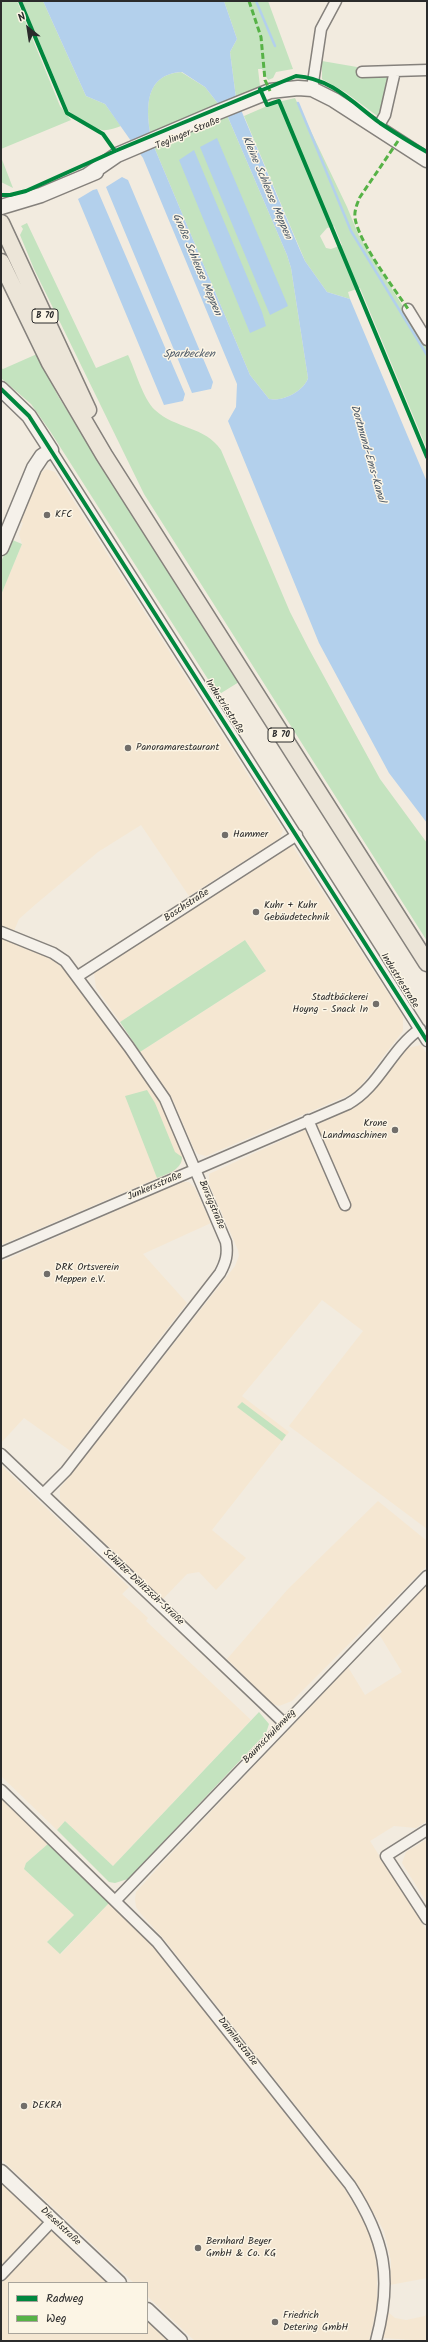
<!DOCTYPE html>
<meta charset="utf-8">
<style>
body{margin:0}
#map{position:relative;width:428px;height:2342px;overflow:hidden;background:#f2ebdf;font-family:Kalam,sans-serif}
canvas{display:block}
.frame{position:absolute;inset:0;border:2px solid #2b2b2b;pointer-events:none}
.legend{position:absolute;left:8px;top:2282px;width:140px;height:52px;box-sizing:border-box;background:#fcf5e5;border:1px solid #a8a49b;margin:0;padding:5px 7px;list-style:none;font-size:12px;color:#2b2b2b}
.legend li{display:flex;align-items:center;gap:8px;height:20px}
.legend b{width:20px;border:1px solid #a8a49b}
.north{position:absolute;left:8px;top:8px;width:40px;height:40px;-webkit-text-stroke:3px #fcf5e5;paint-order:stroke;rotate:330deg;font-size:11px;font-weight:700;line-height:16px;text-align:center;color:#2b2b2b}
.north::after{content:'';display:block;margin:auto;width:14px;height:18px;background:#2b2b2b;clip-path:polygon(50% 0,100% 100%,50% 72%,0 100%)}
</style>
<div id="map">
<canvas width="428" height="2342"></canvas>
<div class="frame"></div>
<ul class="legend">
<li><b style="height:5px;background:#00873e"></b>Radweg</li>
<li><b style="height:5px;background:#56b246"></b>Weg</li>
</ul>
<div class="north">N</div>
</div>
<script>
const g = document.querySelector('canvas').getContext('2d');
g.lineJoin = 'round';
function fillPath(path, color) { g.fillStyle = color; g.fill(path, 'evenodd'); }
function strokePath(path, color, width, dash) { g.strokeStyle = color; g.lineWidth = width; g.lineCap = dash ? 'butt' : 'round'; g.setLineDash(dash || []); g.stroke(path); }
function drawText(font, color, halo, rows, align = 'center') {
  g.font = font + ' Kalam,sans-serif'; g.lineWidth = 3; g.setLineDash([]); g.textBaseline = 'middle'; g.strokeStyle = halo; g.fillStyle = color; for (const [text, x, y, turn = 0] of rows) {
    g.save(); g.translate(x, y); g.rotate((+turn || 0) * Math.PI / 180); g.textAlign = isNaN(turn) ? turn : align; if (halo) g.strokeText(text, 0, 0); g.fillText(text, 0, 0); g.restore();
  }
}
fillPath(new Path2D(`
 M46,469L55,472L283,830L280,838L189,896L141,825L98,852L36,904L19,919L13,933L1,928V595L22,544L19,534L23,523L19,521L38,475Z
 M292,845L403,1016V1031L356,1092L206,1156L198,1154L194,1149L171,1096L140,1052L266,971L245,940L120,1022L96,988L94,973Z
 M1,937L52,959L75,979L160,1098L184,1151L182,1162L174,1171L1,1245Z
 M421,1045L427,1054V1529L289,1426L363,1331L322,1300L242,1396L289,1432L212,1530L246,1558L216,1590L199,1572L187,1574L163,1599L63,1503L60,1499V1488L235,1266L239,1256L238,1250L209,1184V1174L355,1107L374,1091L408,1048Z
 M180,1182H189L195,1188L211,1223L143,1254L187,1303L72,1452L24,1418L1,1443V1262Z
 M1,1465L129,1587L122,1594L148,1618L146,1621L251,1720L113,1866L65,1821L57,1830L1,1776Z
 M378,1501L427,1541V1566L292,1701L279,1706L273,1704L227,1659L288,1589Z
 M427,1583V1821L416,1828L394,1826L370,1841L427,1931V2278L390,2285L391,2261L384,2231L354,2179L163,1938L141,1914L136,1907L135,1899L136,1892L166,1859L348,1667L365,1695L402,1672L379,1634Z
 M1,1797L49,1843L26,1863L24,1869L74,1915L47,1942L61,1954L110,1902L151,1944L344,2188L367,2226L374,2248L377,2268V2307L369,2341H195L147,2296V2283H134L1,2159Z
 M427,1839V1903L402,1863L406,1852Z
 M1,2183L107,2283H9V2333H147V2321L168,2341H1Z
 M388,2312L395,2318L406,2320L425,2316L427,2312V2341L382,2338Z`), '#f5e7d2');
fillPath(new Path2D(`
 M1,1H17L60,106L71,120L1,149Z
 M22,1H43L86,96L105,104L121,126C115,128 108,131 102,130C94,128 74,116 68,110Z
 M224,1H268L293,69L276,72L273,78L268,80L262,69H258L260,86L240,108L236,98L230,52L237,39Z
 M322,61L357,67L358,74H388L390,77L380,118L345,92L322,79Z
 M181,72L205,87L227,115L287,255L291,268L308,378C304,391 283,402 269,399L250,375L152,142C146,113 142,75 181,72Z
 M295,98L347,207L359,236L427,345V449L360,288L348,292L350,299L327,292L305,261L244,116L274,103ZM334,226L342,245L331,249L326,248L320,236L327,228Z
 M1,157L13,188L1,182Z
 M27,223L96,368L128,355C135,369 143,399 155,410C175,429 205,426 221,450L290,612L309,649L380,779L427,843V941L144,494L34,269L20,235L23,229L21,226Z
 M37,354L58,396L239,682L218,695L50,431L31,404L1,378V368L3,369Z
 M10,539L22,544L1,595V562Z
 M245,940L266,971L140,1052L120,1022Z
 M147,1090L155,1103L175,1152L182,1157C182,1170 167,1174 157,1178L125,1096Z
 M242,1402L286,1435L282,1441L237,1407Z
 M259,1712L269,1724L266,1733L128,1879L115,1883L109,1882L57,1830L65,1821L113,1866Z
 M49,1843L110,1902L60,1954L47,1942L74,1915L24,1869L26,1863Z`), '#c4e3bf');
fillPath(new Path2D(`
 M43,1H224L237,39L230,52L236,98L300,250L305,261L327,292L350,299L427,482V823L389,773L319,643L228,421L236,407L237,384L143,158L105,104L86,96ZM182,72L205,87L227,115L287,255L291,268L308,378C304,391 283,402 269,399L250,375L152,142C146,113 142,74 182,72Z
 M217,138L288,306L270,315L200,147Z
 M194,150L262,312L266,326L250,333L179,160Z
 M122,177L128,180L213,382L211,389L192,393L106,187Z
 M97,189L185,394L183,401L164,405L78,199L93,190Z`), '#b3d0ec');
strokePath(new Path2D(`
 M256,1L275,46
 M298,103L351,231L427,355`), '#b3d0ec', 2.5);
const street = new Path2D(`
 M362,72L427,70
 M312,89L321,29L336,1
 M378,127L385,115L395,71
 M408,309L427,340
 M51,450L427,1041
 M1,932L53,953L65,961L129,1047L165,1099L226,1242C228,1254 226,1262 220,1273L66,1471L43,1494
 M78,976L297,835
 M308,1120L345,1205
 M1,1253L348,1104C379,1087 391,1049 420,1029
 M1,1454L284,1723
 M1,1790L157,1942L350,2185C385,2239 393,2278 376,2341
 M427,1830L386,1856L427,1919
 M116,1900L427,1576
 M1,2275L53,2220`);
const secondary = new Path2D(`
 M88,175L117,155L218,112L270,91L298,88L312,89L334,100L427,160
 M1,207L41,195L96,172
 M1,389L29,416L51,450L42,456L34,468L1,548
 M1,2172L119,2283
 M147,2310L180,2341`);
const primary = new Path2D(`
 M1,223L88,410
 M1,262L50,363L104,455L427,963`);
strokePath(street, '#85817c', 13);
strokePath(secondary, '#85817c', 17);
strokePath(primary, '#85817c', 19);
strokePath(street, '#f5f1ea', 10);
strokePath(secondary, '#f5f1ea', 14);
strokePath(primary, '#ece5d8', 16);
strokePath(new Path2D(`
 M249,1L261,37L265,80L270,91
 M398,141L360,197C357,204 354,211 355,218C359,243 394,288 408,309`), '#56b246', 3, [6, 3]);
strokePath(new Path2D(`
 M20,1L67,113L103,134L115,151
 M260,89L267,105L279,101L427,457
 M1,195H10L26,191L115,151L296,76C331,78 353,103 380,123C395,133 411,143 427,152
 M1,389L29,416L427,1041`), '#00873e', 4);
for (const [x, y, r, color] of [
 [47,515,4,"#716e6a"],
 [128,748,4,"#716e6a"],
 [225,835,4,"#716e6a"],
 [256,912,4,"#716e6a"],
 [376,1004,4,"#716e6a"],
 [395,1130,4,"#716e6a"],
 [47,1274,4,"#716e6a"],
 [24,2106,4,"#716e6a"],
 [198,2248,4,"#716e6a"],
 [275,2322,4,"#716e6a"]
]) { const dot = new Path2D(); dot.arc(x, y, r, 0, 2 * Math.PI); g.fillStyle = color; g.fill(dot); strokePath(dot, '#fcf5e5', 1.5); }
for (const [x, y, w] of [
 [45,316,26],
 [281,735,26]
]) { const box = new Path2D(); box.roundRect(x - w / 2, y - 7, w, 14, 3); g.fillStyle = '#fcf5e5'; g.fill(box); strokePath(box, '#2b2b2b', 1); }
drawText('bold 9px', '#2b2b2b', null, [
 ["B 70",45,316],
 ["B 70",281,735]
]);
drawText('10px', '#2b2b2b', '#fcf5e5', [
 ["Teglinger Straße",188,134,-23],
 ["Industriestraße",224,707,57],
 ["Boschstraße",187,906,-33],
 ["Industriestraße",399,981,58],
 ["Junkersstraße",155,1187,-23],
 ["Borsigstraße",211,1205,67],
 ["Schulze-Delitzsch-Straße",143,1588,43],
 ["Baumschulenweg",270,1737,-46],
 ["Daimlerstraße",237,2042,52],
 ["Dieselstraße",60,2227,43]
]);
drawText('10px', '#2b2b2b', '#fcf5e5', [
 ["KFC",55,515],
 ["Panoramarestaurant",136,748],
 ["Hammer",233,835],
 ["Kuhr + Kuhr",264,906],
 ["Gebäudetechnik",264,918],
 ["Stadtbäckerei",368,998,"right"],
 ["Hoyng - Snack In",368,1010,"right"],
 ["Krone",387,1124,"right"],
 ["Landmaschinen",387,1136,"right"],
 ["DRK Ortsverein",55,1268],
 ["Meppen e.V.",55,1280],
 ["DEKRA",32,2106],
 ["Bernhard Beyer",206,2242],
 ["GmbH & Co. KG",206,2254],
 ["Friedrich",283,2316],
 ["Detering GmbH",283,2328]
], 'left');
drawText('italic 11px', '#4c5967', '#fcf5e5', [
 ["Kleine Schleuse Meppen",266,188,67],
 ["Große Schleuse Meppen",196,265,67],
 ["Sparbecken",189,355],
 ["Dortmund-Ems-Kanal",367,454,74]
]);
</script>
